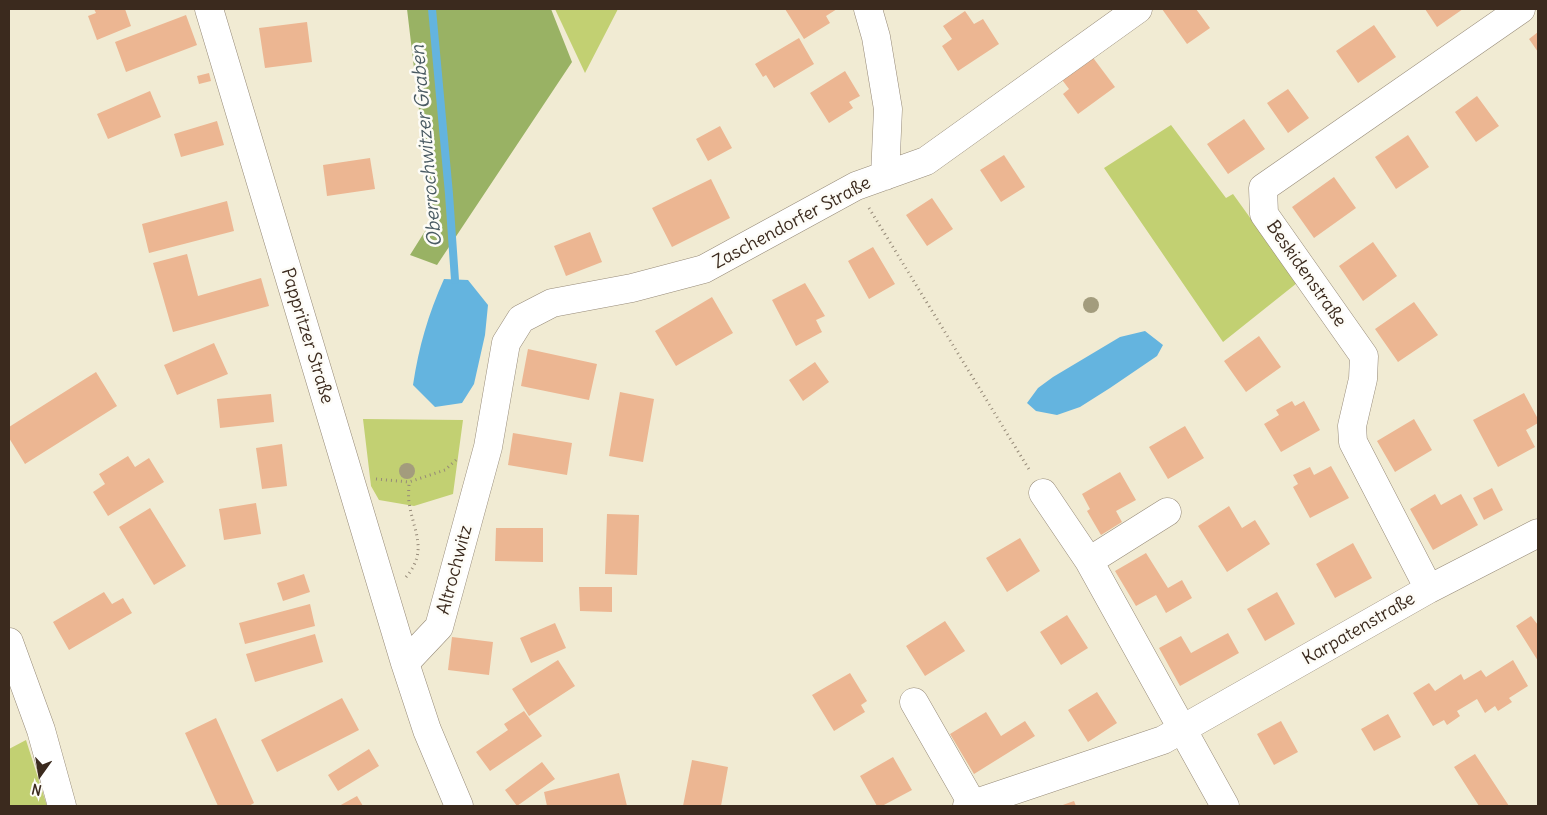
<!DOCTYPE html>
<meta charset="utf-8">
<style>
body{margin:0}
#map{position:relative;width:1547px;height:815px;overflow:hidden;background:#f1ebd3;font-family:Delius,sans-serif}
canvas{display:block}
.frame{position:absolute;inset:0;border:10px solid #3b2a1e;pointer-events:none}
.north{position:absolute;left:15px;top:750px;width:50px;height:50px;-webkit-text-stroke:4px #fdfcf7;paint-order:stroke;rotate:193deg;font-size:14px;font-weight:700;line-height:20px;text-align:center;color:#3b2a1e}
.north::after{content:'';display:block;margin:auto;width:18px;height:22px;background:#3b2a1e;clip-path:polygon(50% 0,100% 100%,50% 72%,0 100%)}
</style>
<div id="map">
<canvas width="1547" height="815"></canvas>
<div class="frame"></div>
<div class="north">N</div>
</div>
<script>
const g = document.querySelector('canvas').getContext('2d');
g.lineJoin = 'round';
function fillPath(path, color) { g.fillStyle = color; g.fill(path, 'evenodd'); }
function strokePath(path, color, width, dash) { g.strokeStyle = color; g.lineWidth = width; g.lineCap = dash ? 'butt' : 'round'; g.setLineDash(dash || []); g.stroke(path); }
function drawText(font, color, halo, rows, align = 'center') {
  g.font = font + ' Delius,sans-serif'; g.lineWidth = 5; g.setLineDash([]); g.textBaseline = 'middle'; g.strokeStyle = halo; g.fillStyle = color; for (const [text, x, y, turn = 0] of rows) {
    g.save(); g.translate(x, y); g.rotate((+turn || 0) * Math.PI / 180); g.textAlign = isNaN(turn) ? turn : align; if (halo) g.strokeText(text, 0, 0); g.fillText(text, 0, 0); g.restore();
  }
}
fillPath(new Path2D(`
 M555,9H618L585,73Z
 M1171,125L1226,198L1233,194L1297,283L1223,342L1104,168Z
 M363,419L463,420L453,494L414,506L379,500L371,486Z
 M26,740L47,806H9V749Z`), '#c2d072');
fillPath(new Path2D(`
 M407,9H551L572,62L437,265L410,255L432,220Z`), '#99b264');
fillPath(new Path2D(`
 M444,279L468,280L488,305L485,335L474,384L462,403L435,407L413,385C419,346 428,315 444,279Z
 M1145,331L1163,345L1157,356L1110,388L1080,407L1057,415L1036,411L1027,403L1038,388L1053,377L1120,337Z`), '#64b4df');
strokePath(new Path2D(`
 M432,9L449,194L455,280`), '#64b4df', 8);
fillPath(new Path2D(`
 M94,9H125L131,26L97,40L88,16L96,13Z
 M785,9H837L826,16L830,23L804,39Z
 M1162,9H1196L1210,28L1187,44Z
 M1425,9H1463L1437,27Z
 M965,11L974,24L983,19L999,44L958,71L942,46L952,39L943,26Z
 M186,15L197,45L126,72L115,42Z
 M307,22L312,62L265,68L259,28Z
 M1374,25L1396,57L1358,83L1336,51Z
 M1538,32V52L1529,39Z
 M799,38L814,64L774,88L766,75L763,77L755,64Z
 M1091,55L1115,87L1078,114L1063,94L1069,89L1060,77Z
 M845,71L860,96L849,102L853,108L829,123L810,93Z
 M209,73L211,81L199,84L197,76Z
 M1288,89L1309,118L1288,133L1267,103Z
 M150,91L161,117L108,139L97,114Z
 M1477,96L1499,126L1476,142L1455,112Z
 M1244,119L1265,149L1228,174L1207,144Z
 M217,121L224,145L181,157L174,134Z
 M720,126L732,148L708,161L696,139Z
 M1408,135L1429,167L1396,189L1375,157Z
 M1004,155L1025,187L1001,202L980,170Z
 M370,158L375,189L327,196L323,165Z
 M1334,177L1356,208L1314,238L1292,207Z
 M711,179L730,218L672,247L652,208Z
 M932,198L953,229L927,246L906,215Z
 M227,201L234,231L149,253L142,224Z
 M590,232L602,262L566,276L554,246Z
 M1373,242L1397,276L1363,301L1339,266Z
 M873,247L895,284L869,299L848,261Z
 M187,254L198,296L261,278L269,306L173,332L153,263Z
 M805,283L825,316L816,320L822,332L796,346L772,300Z
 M712,297L733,333L676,366L655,331Z
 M1414,302L1438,335L1398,362L1375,329Z
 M1259,336L1281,367L1246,392L1224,361Z
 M214,343L228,374L177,395L164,365Z
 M528,349L597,364L589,400L521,386Z
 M815,362L829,382L803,401L789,380Z
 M96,372L117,406L25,464L9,438V427Z
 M620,392L654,399L643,462L609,456Z
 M1524,393L1538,419V423L1526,430L1535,447L1498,467L1473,420Z
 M271,394L274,422L220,428L217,399Z
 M1292,401L1295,406L1304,401L1320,430L1281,452L1264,424L1279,415L1276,410Z
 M1414,419L1432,450L1395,472L1377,441Z
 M1185,426L1204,458L1168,479L1149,447Z
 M513,433L572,443L567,475L508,465Z
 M282,444L287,486L262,489L256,448Z
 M128,456L135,467L149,458L164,482L108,516L93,492L105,484L99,474Z
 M1331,466L1349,498L1310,518L1293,487L1298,484L1293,475L1310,467L1314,475Z
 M1120,472L1136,500L1116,511L1122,522L1101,535L1087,511L1090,509L1082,494Z
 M1492,488L1503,510L1484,520L1473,498Z
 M1435,494L1441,505L1461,494L1478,525L1433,550L1410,509Z
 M256,503L261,534L224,540L219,509Z
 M1229,506L1242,528L1255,520L1270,544L1227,572L1198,526Z
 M150,508L186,566L154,585L119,527Z
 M607,514L639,515L637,575L605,574Z
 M496,528H543V562L495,561Z
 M1020,538L1040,571L1007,592L986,558Z
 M1353,543L1372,578L1335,598L1316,564Z
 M1146,553L1168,588L1182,580L1192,598L1166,613L1156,595L1136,606L1115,571Z
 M304,574L310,592L283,601L277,583Z
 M579,587H612V612L580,611Z
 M104,592L112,604L123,598L132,613L69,650L53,622Z
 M1277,592L1295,624L1265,641L1247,609Z
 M310,604L315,626L245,644L239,623Z
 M1067,615L1088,648L1061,665L1040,632Z
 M1531,616L1538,625V661L1516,626Z
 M945,621L965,651L925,676L906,646Z
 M555,623L566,648L531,663L520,638Z
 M1228,633L1239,653L1180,686L1159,648L1181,636L1191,653Z
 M315,634L323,662L255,682L246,654Z
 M452,637L493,642L489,675L448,670Z
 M558,660L575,686L529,716L512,689Z
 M1513,660L1528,686L1509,698L1512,702L1498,711L1495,706L1485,713L1477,699L1457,711L1460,716L1447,725L1444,720L1433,726L1413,693L1429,683L1435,691L1461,674L1464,680L1481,670L1486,677Z
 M850,673L867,701L861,705L865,712L834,731L812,695Z
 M1097,692L1117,723L1088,742L1068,710Z
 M342,698L359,730L277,772L261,740Z
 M524,711L542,736L490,771L476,752L508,730L504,724Z
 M986,712L1001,736L1025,721L1035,736L974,774L950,734Z
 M1388,714L1401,737L1374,751L1361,729Z
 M216,718L254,803L249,806H218L185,733Z
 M1281,721L1298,752L1274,765L1257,734Z
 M369,749L379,766L338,791L328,775Z
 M1475,754L1509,806H1479L1454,767Z
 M893,757L912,790L882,806H877L860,776Z
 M692,760L728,767L721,806H683Z
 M542,762L555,779L517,806L505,790Z
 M619,773L627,806H547L544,792Z
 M357,796L363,806H339Z
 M1074,801L1076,806H1060Z`), '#ecb692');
const minor = new Path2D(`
 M209,9L405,663L427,730L459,806
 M868,9L876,37L888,109L885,176
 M1043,493L1089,561L1225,806
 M1089,561L1167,512
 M1429,589L1353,442L1352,426L1363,379L1364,356L1264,214L1263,188L1521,9
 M9,642L41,730L62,806
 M405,663L439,627L488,447L506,343L521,319L552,303L632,288L704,269L856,186L926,161L1138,9
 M914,702L973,805
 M967,806L1163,740L1429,589L1538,533`);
strokePath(minor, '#968a78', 29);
strokePath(new Path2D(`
 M869,208L1030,471
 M376,479L409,482L445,470L456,460
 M406,577C429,550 413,531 409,502C408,496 409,488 409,482`), '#968a78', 3, [1, 4]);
strokePath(minor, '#fff', 28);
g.fillStyle = '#a39c7d';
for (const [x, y] of [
 [1091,305],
 [407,471]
]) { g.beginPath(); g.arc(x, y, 8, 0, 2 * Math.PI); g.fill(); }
drawText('18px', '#3b2a1e', '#fdfcf7', [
 ["Zaschendorfer Straße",792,223,-28],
 ["Beskidenstraße",1306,274,55],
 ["Pappritzer Straße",307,336,73],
 ["Altrochwitz",455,570,-75],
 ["Karpatenstraße",1359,629,-30]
]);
drawText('italic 19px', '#495a62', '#fdfcf7', [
 ["Oberrochwitzer Graben",427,146,-95]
]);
</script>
